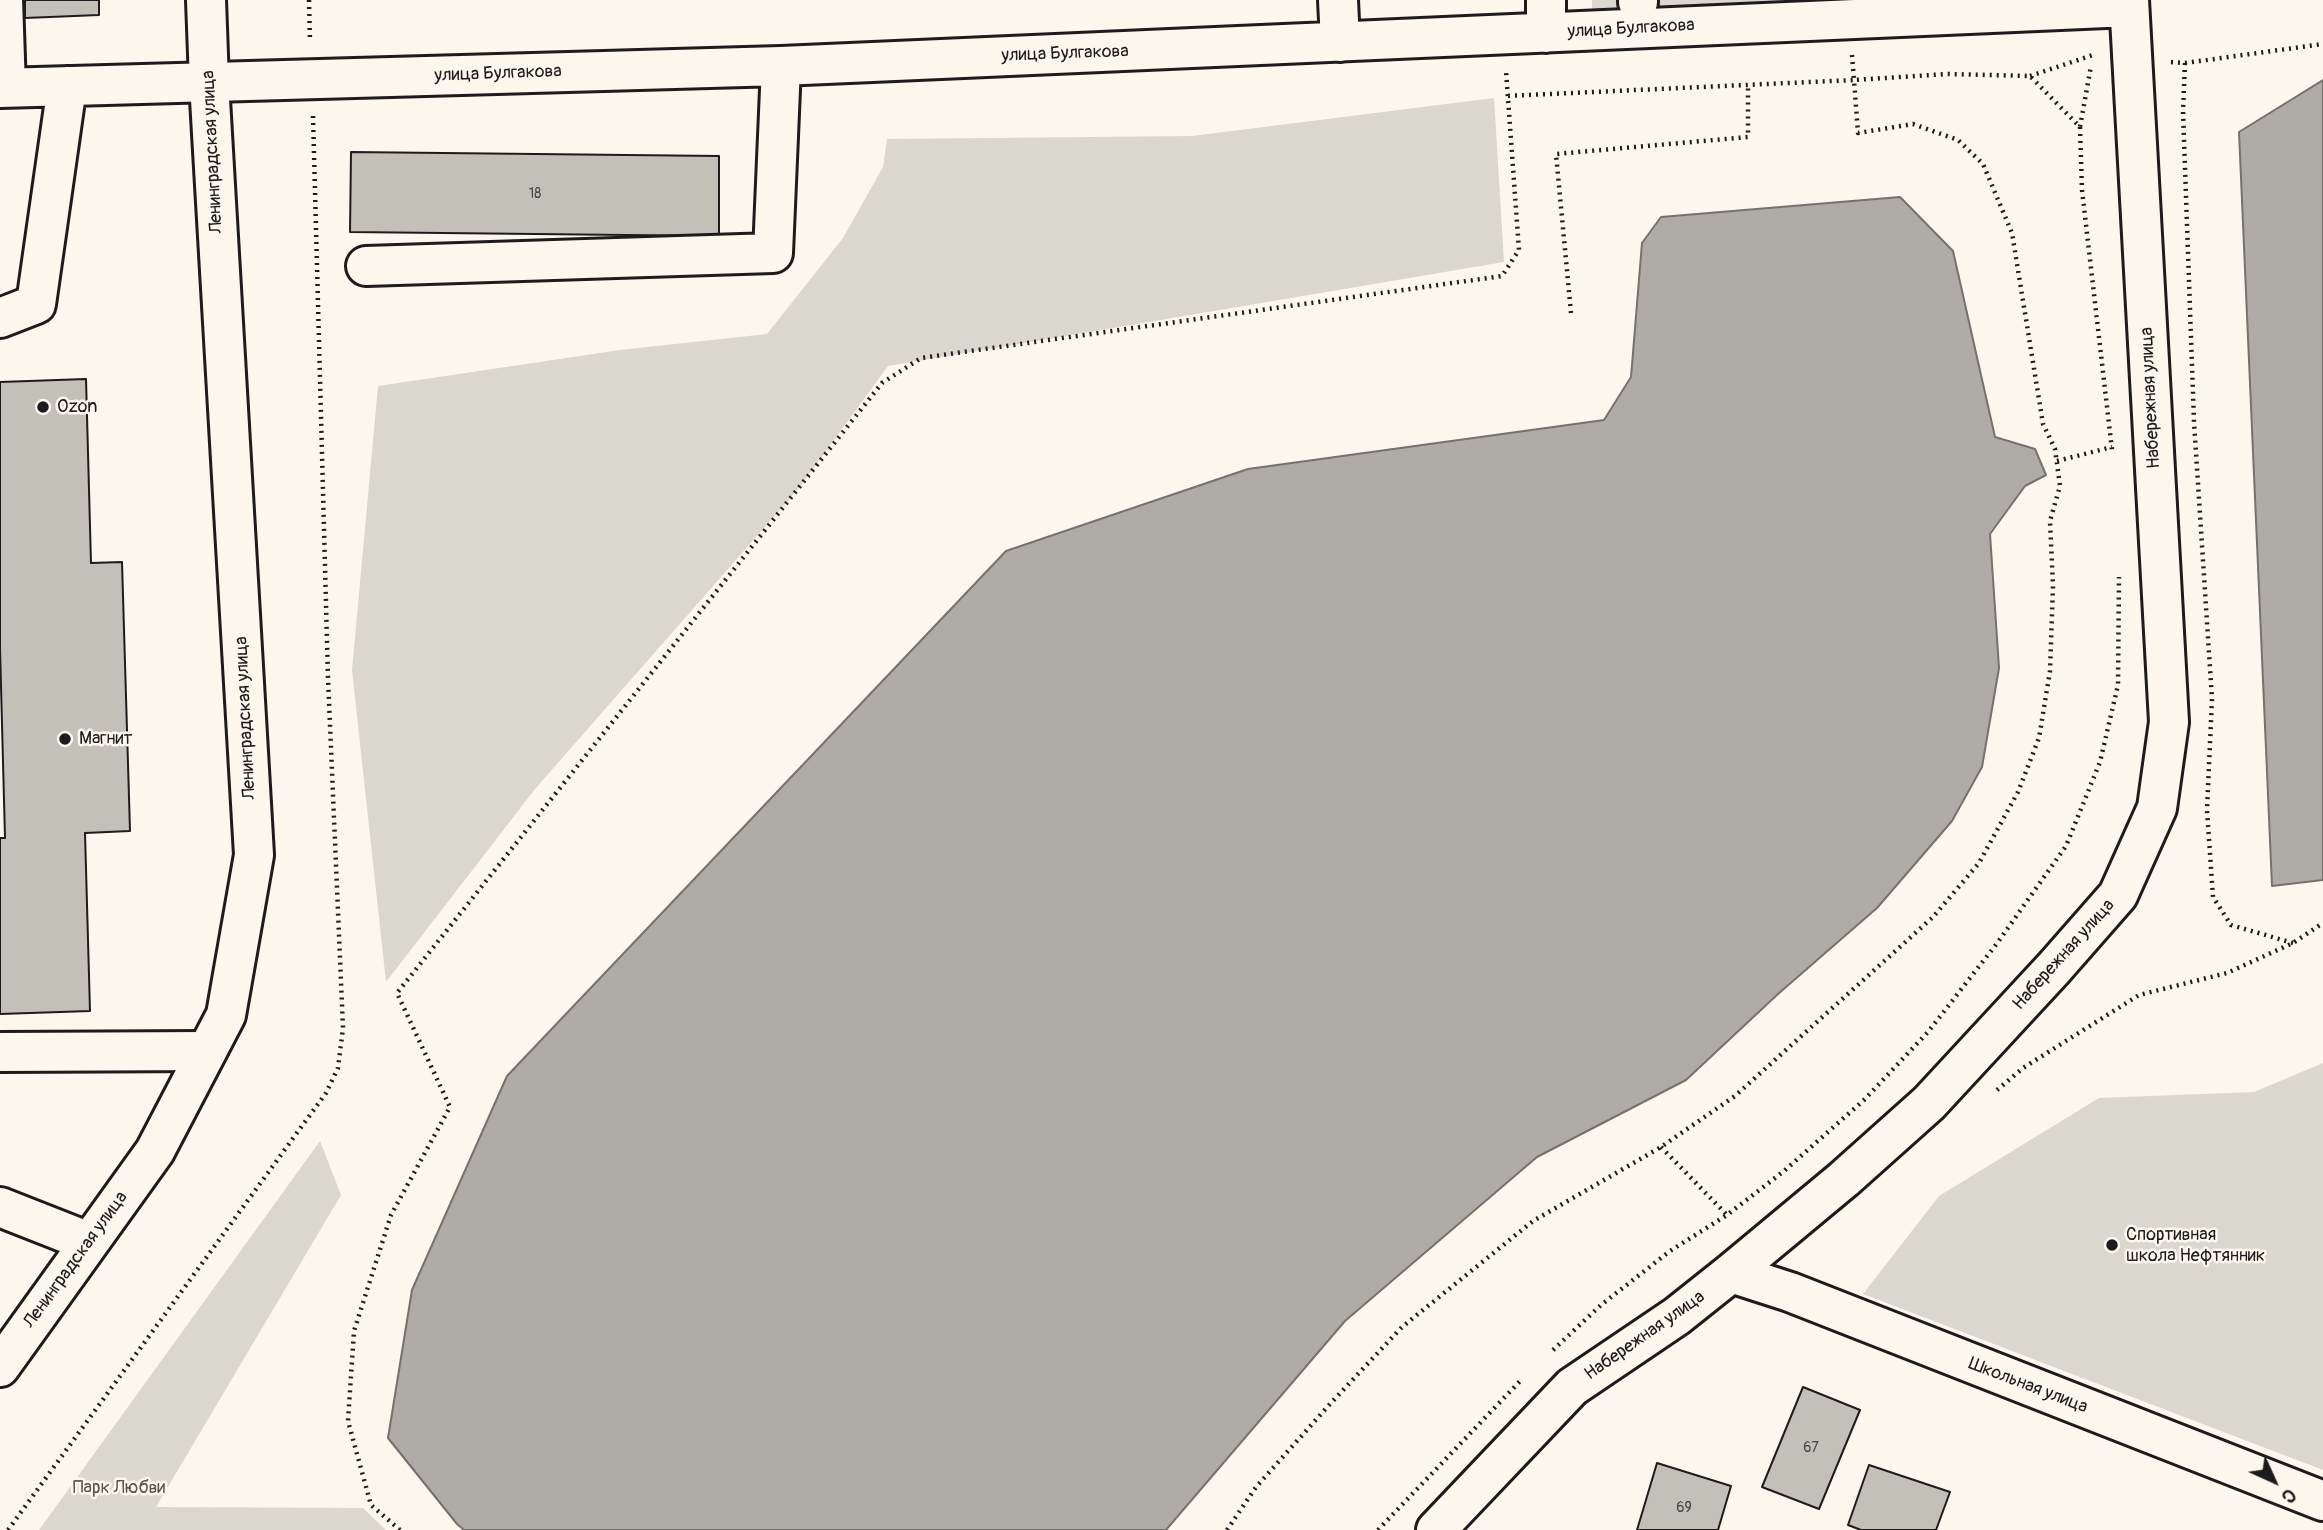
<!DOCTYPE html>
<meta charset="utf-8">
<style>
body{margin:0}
#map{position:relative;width:2323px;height:1530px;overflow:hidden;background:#fbf7ec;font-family:Pangolin,sans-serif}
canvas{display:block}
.north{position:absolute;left:2239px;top:1446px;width:70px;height:70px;-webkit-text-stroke:5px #fbf7ec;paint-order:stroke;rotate:135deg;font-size:19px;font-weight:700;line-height:28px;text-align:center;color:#1c1c1c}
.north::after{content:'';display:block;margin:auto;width:24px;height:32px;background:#1c1c1c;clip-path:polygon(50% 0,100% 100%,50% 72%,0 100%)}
</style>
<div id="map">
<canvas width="2323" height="1530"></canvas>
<div class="north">С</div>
</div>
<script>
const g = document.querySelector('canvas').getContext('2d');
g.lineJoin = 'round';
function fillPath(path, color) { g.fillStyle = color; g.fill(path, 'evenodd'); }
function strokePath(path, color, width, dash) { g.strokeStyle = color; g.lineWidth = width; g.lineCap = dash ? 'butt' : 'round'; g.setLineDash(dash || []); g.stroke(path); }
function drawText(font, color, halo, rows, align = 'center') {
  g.font = font + ' Pangolin,sans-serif'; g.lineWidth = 5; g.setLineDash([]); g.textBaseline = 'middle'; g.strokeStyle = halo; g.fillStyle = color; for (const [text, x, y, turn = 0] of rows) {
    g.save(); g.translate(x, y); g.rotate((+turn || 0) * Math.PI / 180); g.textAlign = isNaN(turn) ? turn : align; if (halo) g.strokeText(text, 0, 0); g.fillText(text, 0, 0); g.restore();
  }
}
fillPath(new Path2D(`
 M1592,0H1782L1787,17L1592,25Z
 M1494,98L1504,262L888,366L799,488L535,789L386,982L352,670L378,386L620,350L767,334L843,238L883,167L887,139L1192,136Z
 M2323,1063V1470L1863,1294L1939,1196L2099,1098L2254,1092Z
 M320,1141L341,1195L156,1507L363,1508L386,1530H39Z`), '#dad7ce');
const water = new Path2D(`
 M2323,80V880L2272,886L2239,132Z
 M1900,197L1953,251L1995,437L2035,449L2046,475L2025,486L1990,534L1999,668L1982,767L1952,821L1877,908L1778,994L1686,1080L1537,1157L1345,1321L1166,1530H464L457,1524L388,1438L412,1290L507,1076L1006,551L1248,469L1604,420L1631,377L1642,243L1661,217Z`);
fillPath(water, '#afaca5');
strokePath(water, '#74726e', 2);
const building = new Path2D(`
 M25,0H99V15L25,18Z
 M351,152L719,156V236L350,232Z
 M86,379L91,563L122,562L130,831L85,833L90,1011L0,1014V838H5L0,648V382Z
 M1803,1387L1860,1410L1819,1509L1762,1487Z
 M1657,1463L1731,1486L1718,1530H1637Z
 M1869,1465L1950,1492L1936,1530H1861L1848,1525Z`);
fillPath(building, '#c3c0b8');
strokePath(building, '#1c1c1c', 2);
const minor = new Path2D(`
 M3,0L6,88
 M1338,0L1340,42
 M1546,0V33
 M1638,0V2
 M0,88L781,66L2129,7
 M366,266L773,253L781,66
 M0,318L36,304L67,86
 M0,1052L207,1051
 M0,1207L89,1242
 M1731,1273L1790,1292L2323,1501
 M1436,1530L1572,1387L1677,1316L1731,1273L1844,1179L1929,1103L2054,968L2118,895L2157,808L2169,722L2129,0`);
const major = new Path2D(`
 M0,1367L155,1151L226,1015L254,855L209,82L206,0`);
strokePath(minor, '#1c1c1c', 44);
strokePath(major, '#1c1c1c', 44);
strokePath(new Path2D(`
 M309,0L310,41
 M1852,55L1854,80L1947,74L2030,76L2080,127L2091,66
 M2171,62L2185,63L2323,44
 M2185,63L2183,111L2194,422L2212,699L2207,810L2213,897L2231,925L2293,943
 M2030,76L2093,55
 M2080,127L2082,190L2112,450
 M1571,313L1556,154L1748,137V85
 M2057,461L2112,447
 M1997,1090L2023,1068L2139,995L2227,973L2293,943L2323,923
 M1661,1147L1727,1215
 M1553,1350L1601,1305L1670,1251L1727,1215L1784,1171L1864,1100L1928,1032L1998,942L2066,846L2100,762L2118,685L2119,577
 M8,1530L326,1093L338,1068L343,1028L328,678L313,116
 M400,1530L371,1505L348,1421L354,1331L391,1215L450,1107L397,993L882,383L921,358L1502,276L1519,250L1506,71
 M1227,1530L1256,1487L1330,1404L1402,1327L1533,1221L1661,1147L1735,1096L1933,917L1979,863L2018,792L2039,738L2050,671L2053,586L2050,521L2060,486L2055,449L2043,424L2012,233L1983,164L1958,140L1913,124L1858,133L1854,80L1506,96
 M1378,1530L1523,1378`), '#1c1c1c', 4.5, [2, 5]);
strokePath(minor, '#fbf7ec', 38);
strokePath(major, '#fbf7ec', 38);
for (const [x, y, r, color] of [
 [43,407,7,"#1c1c1c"],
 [65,739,7,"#1c1c1c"],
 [2112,1245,7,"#1c1c1c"]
]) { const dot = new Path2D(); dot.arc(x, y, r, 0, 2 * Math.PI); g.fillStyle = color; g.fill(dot); strokePath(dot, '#fbf7ec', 2.5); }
drawText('14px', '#464543', null, [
 ["18",535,194],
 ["67",1811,1448],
 ["69",1684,1508]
]);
drawText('18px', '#1c1c1c', '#fbf7ec', [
 ["улица Булгакова",1631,29,-3],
 ["улица Булгакова",1065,54,-2],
 ["улица Булгакова",498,74,-2],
 ["Ленинградская улица",213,152,-93],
 ["Набережная улица",2151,398,-93],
 ["Ленинградская улица",246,718,-93],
 ["Набережная улица",2064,955,-48],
 ["Ленинградская улица",76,1260,-54],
 ["Набережная улица",1645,1336,-35],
 ["Школьная улица",2028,1386,21]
]);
drawText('18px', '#1c1c1c', '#fbf7ec', [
 ["Ozon",57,407],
 ["Магнит",79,739],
 ["Спортивная",2126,1235],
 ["школа Нефтянник",2126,1256]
], 'left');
drawText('18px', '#555451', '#fbf7ec', [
 ["Парк Любви",119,1488]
]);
</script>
